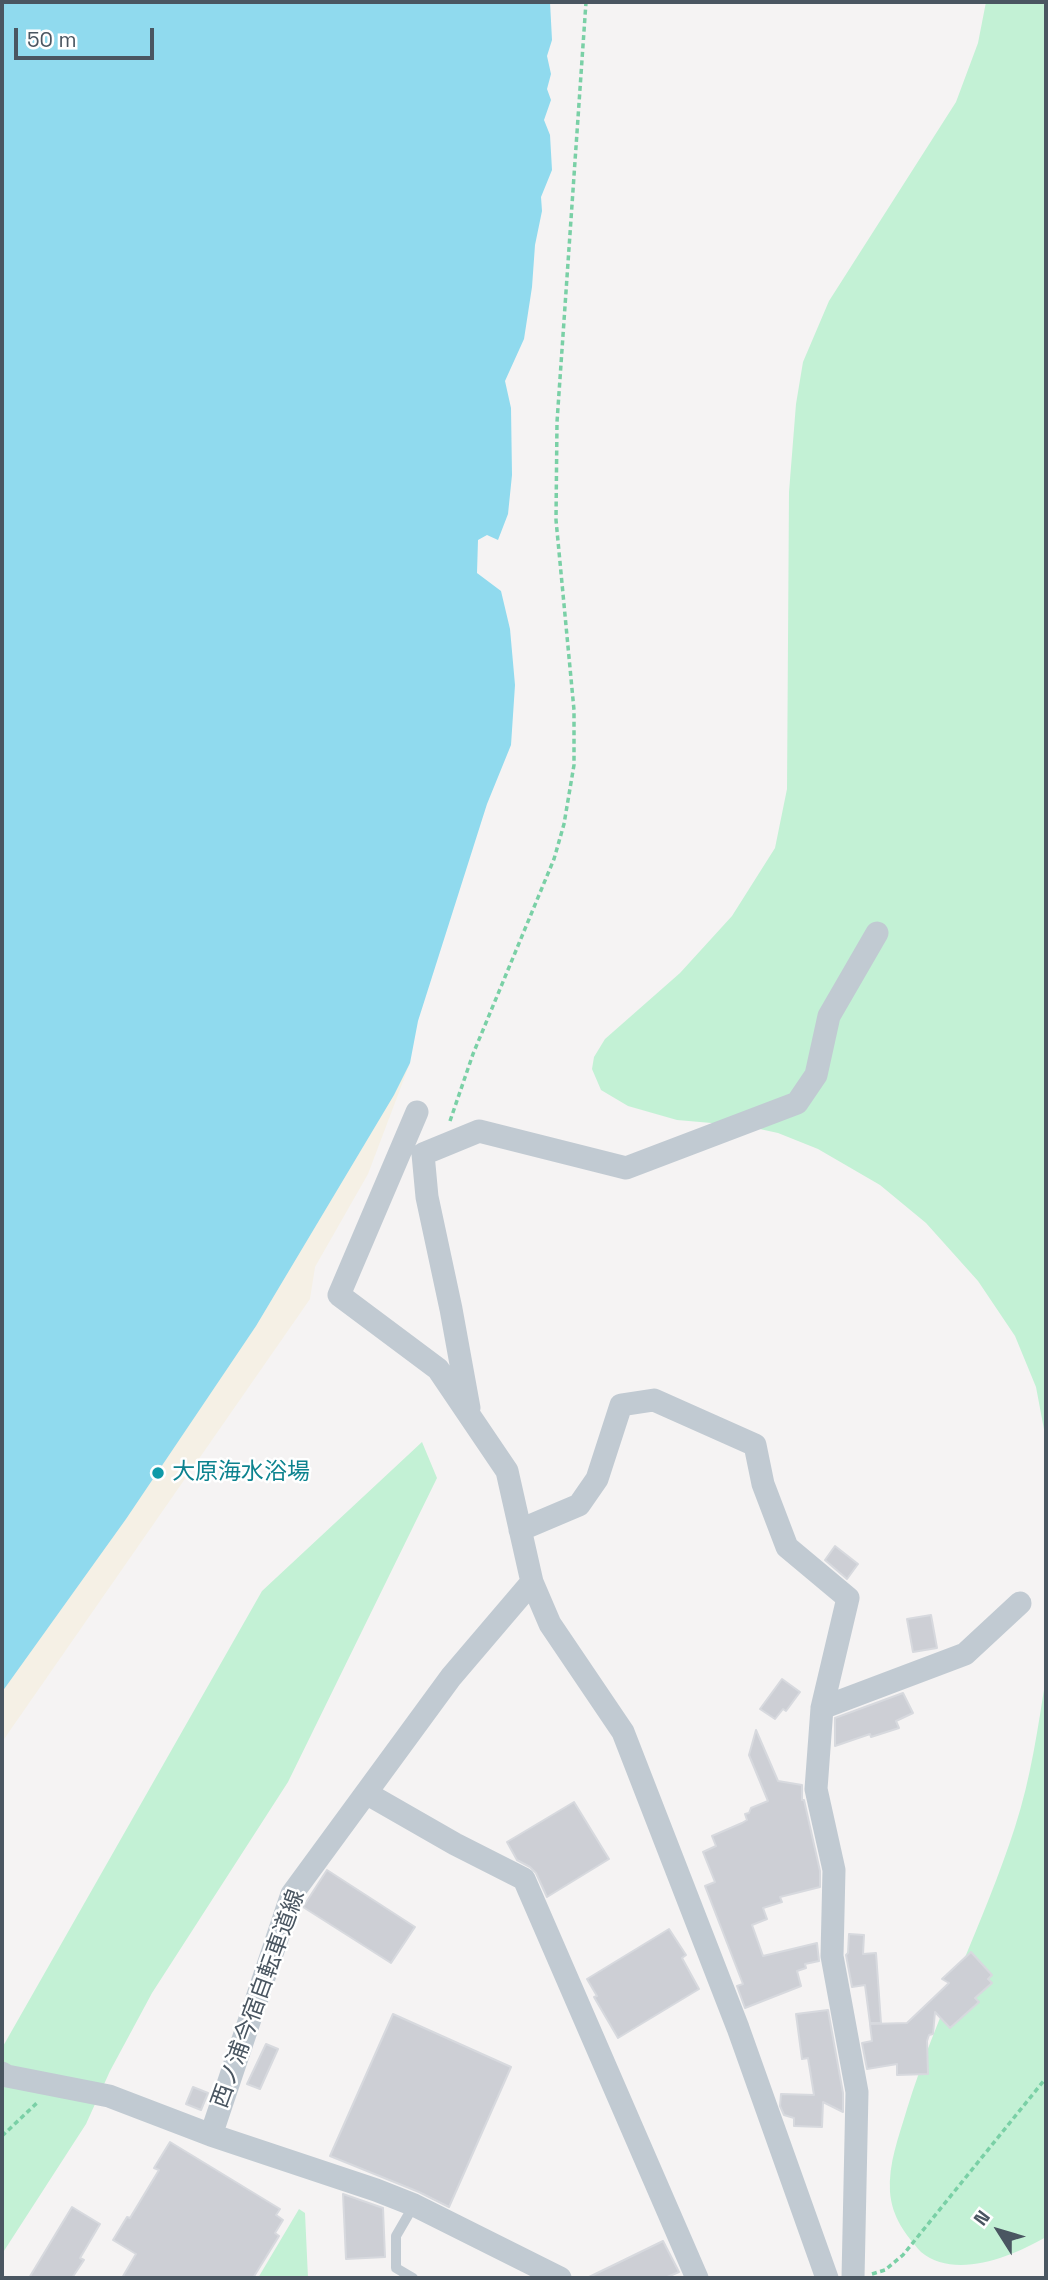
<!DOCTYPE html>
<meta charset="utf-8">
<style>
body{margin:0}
#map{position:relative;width:1048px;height:2280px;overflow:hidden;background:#f5f3f3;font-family:"Space Grotesk",sans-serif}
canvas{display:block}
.frame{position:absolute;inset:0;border:4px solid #4a5661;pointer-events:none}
.north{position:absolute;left:964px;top:2196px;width:70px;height:70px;-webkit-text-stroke:5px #fff;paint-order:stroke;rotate:307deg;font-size:19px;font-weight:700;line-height:28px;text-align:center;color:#4a5661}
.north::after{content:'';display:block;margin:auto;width:24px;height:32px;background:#4a5661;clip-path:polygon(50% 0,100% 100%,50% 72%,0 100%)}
.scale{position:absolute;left:14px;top:28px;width:140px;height:32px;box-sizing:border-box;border:4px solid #4a5661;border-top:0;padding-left:9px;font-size:21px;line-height:24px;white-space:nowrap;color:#4a5661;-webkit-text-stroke:5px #fff;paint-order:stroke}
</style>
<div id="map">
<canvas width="1048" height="2280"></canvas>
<div class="frame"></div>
<div class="north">N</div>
<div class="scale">50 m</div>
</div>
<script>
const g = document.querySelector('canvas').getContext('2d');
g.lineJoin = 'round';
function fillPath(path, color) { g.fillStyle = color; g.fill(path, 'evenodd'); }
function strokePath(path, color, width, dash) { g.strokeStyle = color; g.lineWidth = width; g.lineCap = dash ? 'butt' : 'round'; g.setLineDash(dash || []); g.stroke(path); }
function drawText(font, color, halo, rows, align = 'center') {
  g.font = font + ' "Space Grotesk","Noto Sans JP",sans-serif'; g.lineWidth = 5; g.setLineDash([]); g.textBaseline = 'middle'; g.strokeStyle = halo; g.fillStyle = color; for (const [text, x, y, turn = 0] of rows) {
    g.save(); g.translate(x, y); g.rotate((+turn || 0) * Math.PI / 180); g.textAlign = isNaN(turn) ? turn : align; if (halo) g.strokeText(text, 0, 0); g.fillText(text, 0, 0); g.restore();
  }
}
fillPath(new Path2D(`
 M986,2H1046V1440L1036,1387L1015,1336L978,1281L926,1223L880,1185L818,1149L778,1133L746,1126L677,1120L628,1106L601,1090L592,1069L594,1057L605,1039L680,973L732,916L775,848L787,789L789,492L796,404L803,362L829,301L956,102L978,43Z
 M422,1442L437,1478L288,1782L152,1993L110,2071L86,2124L2,2254V2048L262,1591Z
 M1046,1677V2237C1011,2257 955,2280 921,2252C905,2234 892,2217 890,2192C888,2164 899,2136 907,2109C937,2013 984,1923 1015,1827C1031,1778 1038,1727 1046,1677Z
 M299,2209L305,2213L308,2278H258Z`), '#c3f1d5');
fillPath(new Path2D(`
 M410,1063L368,1174L315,1267L310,1299L2,1742V1647L269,1277Z`), '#f5f0e5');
fillPath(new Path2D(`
 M2,2H550L552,40L547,56L551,74L547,89L551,100L544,120L550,135L552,170L541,197L542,211L535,245L532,287L524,339L505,381L511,408L512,475L508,514L498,540L487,535L478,540L477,573L501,591L510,629L515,685L511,745L487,804L418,1021L410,1063L394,1095L256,1326L126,1519L2,1692Z`), '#90daee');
const building = new Path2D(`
 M835,1546L858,1564L847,1579L825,1560Z
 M931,1615L937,1648L913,1652L907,1619Z
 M782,1679L800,1692L786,1711L783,1709L775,1719L760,1709Z
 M903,1693L913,1713L896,1721L899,1728L871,1737L870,1734L835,1746V1718Z
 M756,1730L778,1781L802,1785V1800H804L820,1871V1887L780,1897L782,1902L763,1908L767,1919L752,1925L763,1956L817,1943L819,1961L805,1964L806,1968L797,1971L801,1986L745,2008L737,1986L743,1984L705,1886L715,1882L703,1852L716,1846L712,1836L742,1823L747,1820L745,1814L749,1813L751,1808L768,1801L749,1755Z
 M574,1802L609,1859L547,1897L536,1873L530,1867L517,1860L507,1842Z
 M327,1870L415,1927L391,1963L303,1907Z
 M669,1929L686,1955L682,1958L699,1989L618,2038L594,1997L597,1996L587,1979Z
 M849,1934L864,1935L863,1954L876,1953L881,2023H870L865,1985L852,1987L846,1955L848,1953Z
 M971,1952L992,1975L988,1979L992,1983L975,1998L979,2002L950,2028L935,2012L933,2034L929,2035L927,2041L928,2074L897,2075V2064L867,2069L862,2043L872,2041L870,2024L907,2023L949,1983L942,1979Z
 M828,2010L843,2093V2112L823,2102L822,2127L794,2126V2118L784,2115L780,2106L781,2094L814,2095L808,2058L802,2059L796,2014Z
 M393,2014L511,2067L449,2207L419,2192L330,2156Z
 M266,2044L278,2049L260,2089L247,2084Z
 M193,2087L208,2093L201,2110L186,2104Z
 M170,2142L280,2209L276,2215L283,2220L275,2233L279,2236L253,2278H122L136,2254L113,2240L127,2217L130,2218L159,2170L154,2168Z
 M343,2194L383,2208L385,2257L346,2259Z
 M72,2207L100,2224L80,2258L84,2260L72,2278H29Z
 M663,2241L679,2272L665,2278H587Z`);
fillPath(building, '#cdcfd5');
strokePath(building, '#d7d9de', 2);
strokePath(new Path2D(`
 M450,1121L473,1054L554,859L564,824L574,765V710L556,520L557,422L586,2
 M2,2136L39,2101
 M872,2274L885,2270L903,2255L1046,2078`), '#7ad0a6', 3.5, [5, 3.5]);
strokePath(new Path2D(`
 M413,2278L396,2268V2236L414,2205`), '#c1cad2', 10);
strokePath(new Path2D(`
 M417,1112L339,1295L438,1369L507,1471L532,1582L550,1624L623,1732L738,2028L827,2278
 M469,1408L451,1309L427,1197L423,1154L479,1131L626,1168L797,1103L816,1075L829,1016L877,933
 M520,1530L579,1505L597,1479L621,1405L654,1400L755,1445L763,1484L787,1547L848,1598L822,1708L816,1789L834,1870L832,1956L857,2092L853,2278
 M822,1708L965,1654L1020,1603
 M366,1793L455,1844L524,1879L697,2278
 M2,2073L7,2076L109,2096L211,2135L376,2190L414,2205L560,2278
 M211,2135L292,1894L451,1677L532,1582`), '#c1cad2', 23);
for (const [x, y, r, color] of [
 [158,1473,7,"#0f9aa8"]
]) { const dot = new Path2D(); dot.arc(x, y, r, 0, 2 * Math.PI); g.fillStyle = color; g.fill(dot); strokePath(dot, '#fff', 2.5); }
drawText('23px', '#0d838f', '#fff', [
 ["大原海水浴場",172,1473]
], 'left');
drawText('23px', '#4a5661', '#fff', [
 ["西ノ浦今宿自転車道線",259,1999,-70]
]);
</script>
